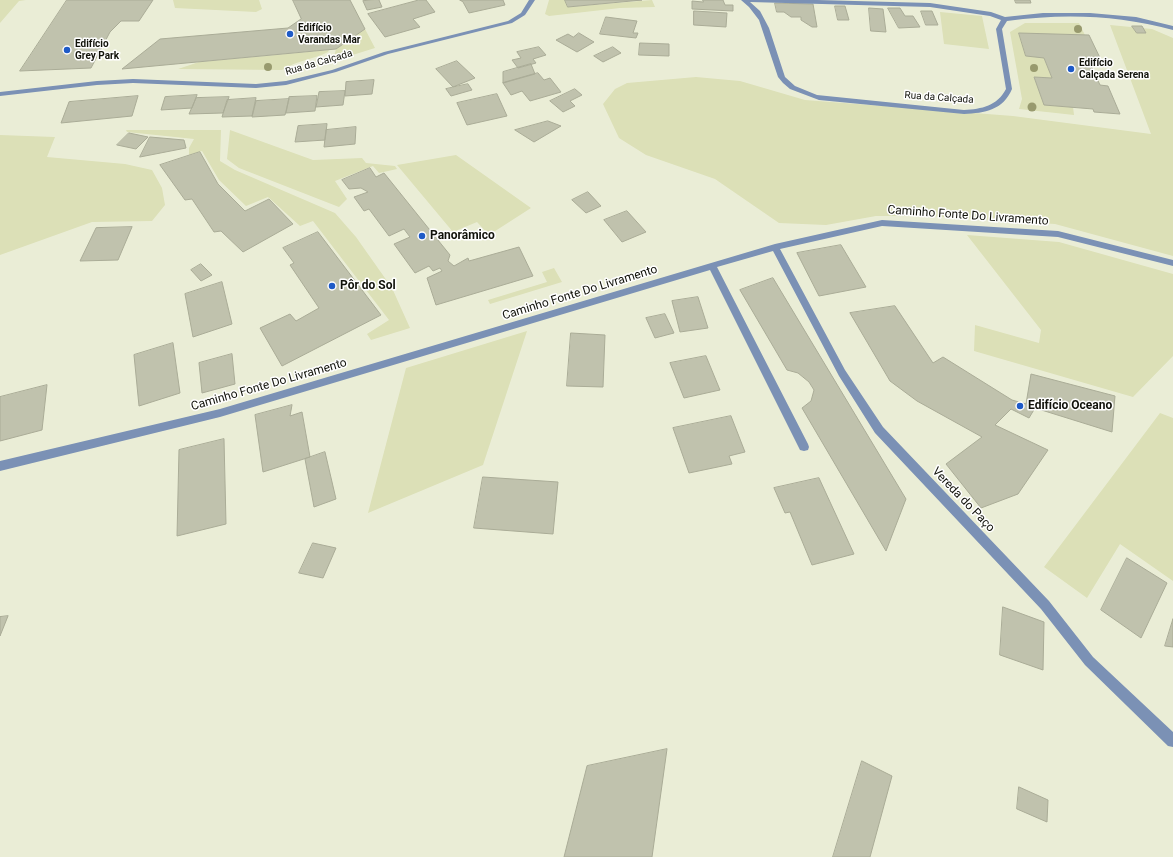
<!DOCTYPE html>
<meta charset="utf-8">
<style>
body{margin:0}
canvas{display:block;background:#eaedd6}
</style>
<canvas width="1173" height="857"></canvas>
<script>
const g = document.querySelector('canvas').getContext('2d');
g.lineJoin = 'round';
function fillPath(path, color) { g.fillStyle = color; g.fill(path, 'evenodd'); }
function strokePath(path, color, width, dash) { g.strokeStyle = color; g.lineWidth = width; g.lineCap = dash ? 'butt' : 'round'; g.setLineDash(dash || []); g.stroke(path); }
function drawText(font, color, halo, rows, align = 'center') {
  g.font = font + ' Roboto,sans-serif'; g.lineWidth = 3; g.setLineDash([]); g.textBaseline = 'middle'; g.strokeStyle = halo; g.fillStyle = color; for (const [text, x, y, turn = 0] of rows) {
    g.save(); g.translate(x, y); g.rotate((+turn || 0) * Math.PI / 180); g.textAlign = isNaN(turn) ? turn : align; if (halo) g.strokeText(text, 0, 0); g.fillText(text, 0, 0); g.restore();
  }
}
fillPath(new Path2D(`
 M0,0H26L19,1L0,23Z
 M173,0H259L262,9L256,12L175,8Z
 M549,0H565L568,7L652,0L655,7L620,8L549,16L545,14Z
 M940,12L982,16L989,49L944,44Z
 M1025,23H1079L1085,35L1044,58L1052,78L1034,77L1044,104L1073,107L1074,115L1019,109L1022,99L1010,32Z
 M1110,25L1152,29L1173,38V256L1055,224L929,216H876L826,225L779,223L715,179L646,155L619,138L603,104L615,89L627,83L696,77L740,81L805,100L1013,116L1151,134Z
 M365,29L375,48L301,71V70L330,61L334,57L336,49Z
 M329,50L328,52C312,60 298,60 282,70L178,69L199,62Z
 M126,130H221L220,161L235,170L335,213L356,237L392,288L410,328L371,340L367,334L389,320L313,221L300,226L268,197L246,206L219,180L202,151L189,155V148L194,139L127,132Z
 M230,130L313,160L362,158L366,163L395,166L397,169L379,173L373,166L335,181L347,199L339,207L239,168L227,159Z
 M0,135L55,137L47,157L125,164L152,170L162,188L165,205L152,221L92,222L0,255Z
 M456,155L531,208L489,235L477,222L453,232L397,165Z
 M967,235L1059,242L1173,274V356L1133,397L974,351L975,325L1039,343L1041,330Z
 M554,268L562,282L490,304L488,300L547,282L542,272Z
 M527,331L483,465L368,513L406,368Z
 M1160,413L1173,418V581L1120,544L1087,598L1044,567Z`), '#dce0b7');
const building = new Path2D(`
 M67,0H153L139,21H121L110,32L91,68L20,71Z
 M293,0H350L365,29L336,49L122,69L160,39L288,28L301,19Z
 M379,0L382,7L367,10L363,1Z
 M419,0H426L435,12L413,19L420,27L385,37L368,14Z
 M460,0H503L505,5L469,13L463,2Z
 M565,0H642L568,7Z
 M703,0H723L725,5H733V11L692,9V1L703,2Z
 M1015,0H1030L1031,3H1016Z
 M775,3L813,4L817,27H812L801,20V17H791L784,12H777Z
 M835,6H845L849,20H838Z
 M869,8L883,9L886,32L871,31Z
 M888,8H900L905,16H913L920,27L899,28Z
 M694,11L727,13L726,27L694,25Z
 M921,11H932L938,25H926Z
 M606,17L637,21L633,33H638L636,38L600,34Z
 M1132,26H1142L1146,33H1137Z
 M579,33L594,42L577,52L556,40L568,34L573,37Z
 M1019,33L1089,35L1102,62L1089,61L1100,85L1108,86L1120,114L1094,112L1093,109L1044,105L1034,77L1052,78L1044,58L1026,56Z
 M640,43L669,44V56L639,55Z
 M539,47L546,55L533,59L536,63L518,68L512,60L521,58L517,52Z
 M613,47L621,53L603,62L594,56Z
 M457,61L475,78L453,87L436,69Z
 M531,64L535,74L503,83V72Z
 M538,73L544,80L550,78L561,92L530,101L522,91L511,95L503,83Z
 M374,80L372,94L345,96L346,82Z
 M468,84L472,90L451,96L446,89Z
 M575,89L582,95L570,101L575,106L563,112L550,101Z
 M345,91L343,105L316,107L319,92Z
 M497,94L507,116L467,125L457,103Z
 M197,95L192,108L161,110L165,97Z
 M138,96L132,116L61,123L69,102Z
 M317,96L315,111L286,113L289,97Z
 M229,97L223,113L189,114L196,98Z
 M256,98L252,116L222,117L227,100Z
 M289,99L285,115L252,117L256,101Z
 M548,121L561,126L534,142L515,130Z
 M327,124L325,140L295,142L298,126Z
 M356,127L355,144L324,147L326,130Z
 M129,133L148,137L136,149L117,145Z
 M150,137L184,140L186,148L140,157Z
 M200,152L218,184L245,211L269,199L293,224L243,252L221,231L214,232L192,199L185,200L160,165Z
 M370,168L376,177L384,173L450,255L448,261L454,266L468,258L469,261L519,247L533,276L436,305L427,278L442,271L440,268L433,271L429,266L415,273L394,244L410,237L404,229L389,236L369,209L364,211L354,197L368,192L361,188L349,189L342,180Z
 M588,192L601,206L586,213L572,200Z
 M627,211L646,232L622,242L604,220Z
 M132,227L118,260L80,261L96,228Z
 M318,232L381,315L282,366L260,328L290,314L296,321L319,308L290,265L294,263L283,248Z
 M841,245L866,287L819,296L797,253Z
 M201,264L212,275L201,281L191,270Z
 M773,278L906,499L886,551L802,408L811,401L814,390L809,382L798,373L787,370L740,290Z
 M222,282L232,324L193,337L185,294Z
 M698,297L708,328L680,332L672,301Z
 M895,306L933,363L943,357L1012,400L1026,404L1031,374L1115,396L1112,432L1035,408L1029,418L1011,409L995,425L1048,450L1018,494L981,508L946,464L982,437L917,401L890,381L850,313Z
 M665,314L674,333L655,338L646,318Z
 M571,333L605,335L603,387L567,386Z
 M173,343L180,393L139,406L134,355Z
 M232,354L235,384L202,393L199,363Z
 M706,356L720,390L684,398L670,363Z
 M47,385L42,430L0,441V397Z
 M292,405L290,416L302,412L310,457L263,472L255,415Z
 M731,416L745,452L729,456L732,464L689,473L673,428Z
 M224,439L226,524L177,536L179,450Z
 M325,452L336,499L314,507L305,459Z
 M483,477L558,482L553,534L474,528Z
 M819,478L854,554L812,565L790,512L785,513L774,488Z
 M313,543L336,548L323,578L299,573Z
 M1127,558L1167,583L1141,638L1101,610Z
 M1003,607L1044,622L1043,670L1000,655Z
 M8,616L0,636V617Z
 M1173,619V647L1165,646Z
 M667,749L652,857H564L587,766Z
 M862,761L892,776L870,857H833Z
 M1019,787L1048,800L1047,822L1017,809Z`);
fillPath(building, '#c0c2ad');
strokePath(building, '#aaac97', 1);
fillPath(new Path2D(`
 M529,0H535L525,15L512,23L388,54L336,72L286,85L256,88L133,83L97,85L0,96V92L97,81L133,79L256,84L286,81L332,70L384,52L508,21L521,13Z
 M741,0H817L930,3L991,12L1005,17L1043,13H1090L1136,17L1173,26V30C1118,15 1064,13 1007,21L1002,29L1012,89C1003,110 985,113 964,114L819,100L790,89L783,83L778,77L759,20L749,7ZM750,2L930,7L990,16L1001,20L996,29L1006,89C997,106 982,109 964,110L817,95L795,86L785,77L769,28L760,11Z
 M882,220L1058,231L1173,260V266L1058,237L882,226L780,249L845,370L883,427L1049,601L1093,657L1173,732V747L1168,746L1085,665L1041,609L875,433L839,376L773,251L717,267L808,444L809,447L808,450L804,451L800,450L710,270L220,417L0,471V461L220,409L775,244Z`), '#7b91b5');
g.fillStyle = '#989a6e';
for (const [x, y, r] of [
 [1078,29,4],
 [268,67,4],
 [1034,68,4],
 [1032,107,4.5]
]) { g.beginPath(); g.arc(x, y, r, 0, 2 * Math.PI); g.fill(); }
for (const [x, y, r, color] of [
 [290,34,4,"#1e5ac7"],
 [67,50,4,"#1e5ac7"],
 [1071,69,4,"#1e5ac7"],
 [422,236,4,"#1e5ac7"],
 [332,286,4,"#1e5ac7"],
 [1020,406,4,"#1e5ac7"]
]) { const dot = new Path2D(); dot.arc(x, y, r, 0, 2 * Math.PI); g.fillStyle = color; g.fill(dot); strokePath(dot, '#fff', 1.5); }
drawText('bold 10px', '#11120a', '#fff', [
 ["Edifício",298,28],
 ["Varandas Mar",298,40],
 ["Edifício",75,44],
 ["Grey Park",75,56],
 ["Edifício",1079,63],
 ["Calçada Serena",1079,75]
], 'left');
drawText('10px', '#11120a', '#fff', [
 ["Rua da Calçada",319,63,-16],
 ["Rua da Calçada",939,98,4]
]);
drawText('12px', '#11120a', '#fff', [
 ["Caminho Fonte Do Livramento",968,216,4],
 ["Caminho Fonte Do Livramento",580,293,-17],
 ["Caminho Fonte Do Livramento",269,385,-16],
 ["Vereda do Paço",963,500,46]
]);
drawText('bold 12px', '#11120a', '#fff', [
 ["Panorâmico",430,236],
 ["Pôr do Sol",340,286],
 ["Edifício Oceano",1028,406]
], 'left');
</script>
